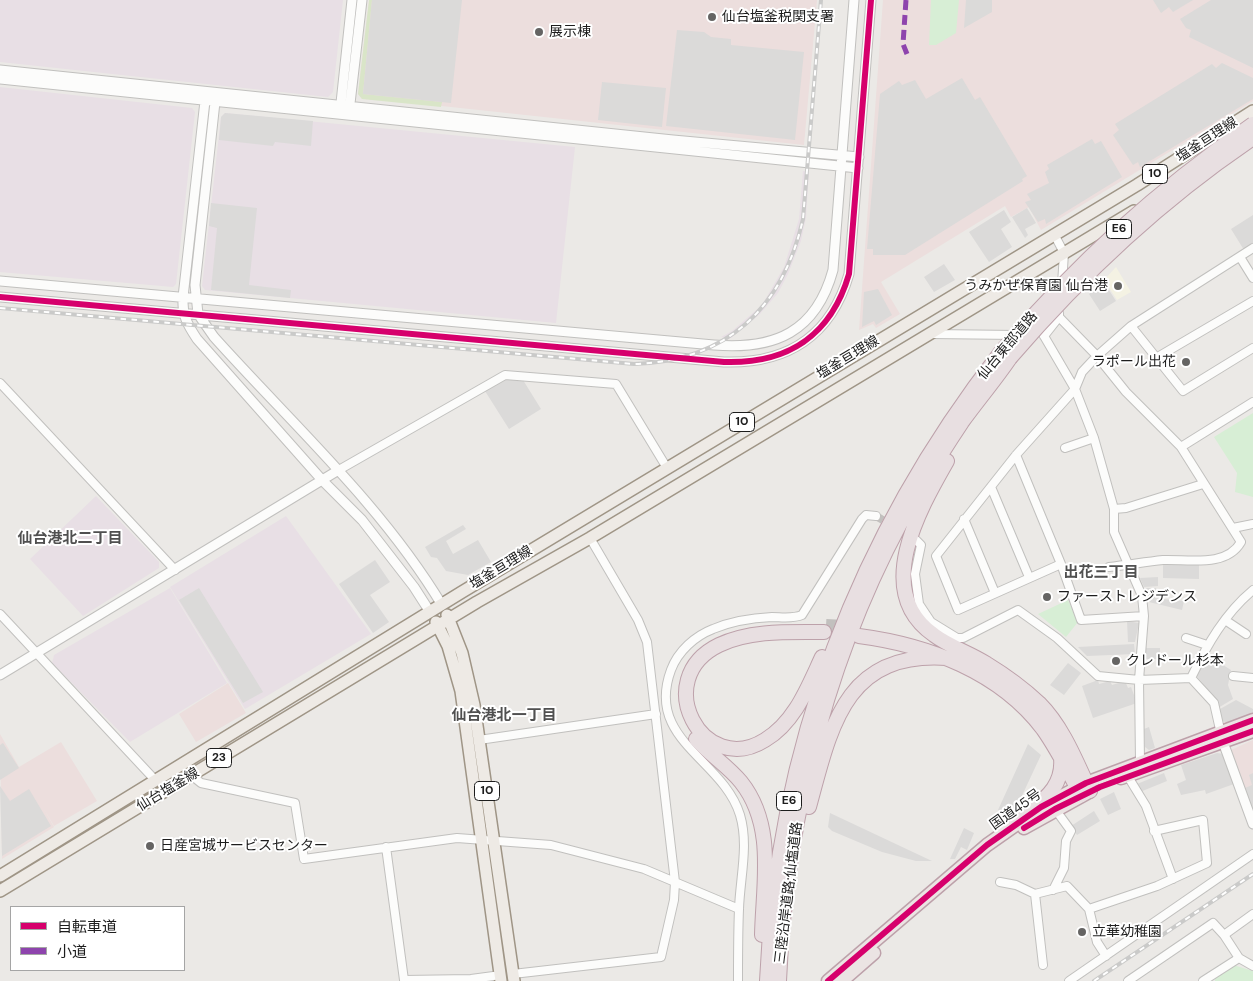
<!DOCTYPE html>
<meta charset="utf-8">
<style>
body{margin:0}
#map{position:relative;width:1253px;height:981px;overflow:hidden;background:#ebe9e6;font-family:"DM Sans","Noto Sans JP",sans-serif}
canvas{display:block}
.legend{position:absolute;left:10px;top:906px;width:175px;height:65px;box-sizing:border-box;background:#fff;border:1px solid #a5a5a5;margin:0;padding:6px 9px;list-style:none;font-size:15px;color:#1d1d1d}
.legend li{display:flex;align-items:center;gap:10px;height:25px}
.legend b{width:25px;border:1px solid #a5a5a5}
</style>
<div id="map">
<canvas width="1253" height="981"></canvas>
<ul class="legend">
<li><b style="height:6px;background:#d6006c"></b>自転車道</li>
<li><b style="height:6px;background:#8e44ad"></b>小道</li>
</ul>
</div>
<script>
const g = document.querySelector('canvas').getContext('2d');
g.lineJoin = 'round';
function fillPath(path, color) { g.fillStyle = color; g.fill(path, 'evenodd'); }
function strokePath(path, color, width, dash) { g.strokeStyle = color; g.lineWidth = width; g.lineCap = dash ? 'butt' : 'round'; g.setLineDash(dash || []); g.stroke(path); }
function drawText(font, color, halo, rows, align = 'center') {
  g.font = font + ' "DM Sans","Noto Sans JP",sans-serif'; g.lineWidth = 4; g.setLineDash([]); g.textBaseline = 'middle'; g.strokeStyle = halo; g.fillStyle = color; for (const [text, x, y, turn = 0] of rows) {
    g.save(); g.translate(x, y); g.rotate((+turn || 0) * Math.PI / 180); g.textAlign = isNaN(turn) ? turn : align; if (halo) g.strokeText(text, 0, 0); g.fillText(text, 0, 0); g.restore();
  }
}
fillPath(new Path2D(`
 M369,0H817L804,145L386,100L362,99L358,94Z
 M883,0H1253V101L1041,230L1029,207L1011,217L1005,206L881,282L900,314L876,328L873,324L859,330Z
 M228,683L246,713L196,742L179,714Z
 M0,734L19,767L61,742L97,801L54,826L44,809L54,827L2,859Z
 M1253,740V802L1250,803L1231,750Z`), '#ecdedd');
fillPath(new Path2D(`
 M0,0H343L333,92L328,97L0,62Z
 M0,87L192,108L195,112L176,284L173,287L0,272Z
 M225,113L575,147L556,323L205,290L202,286L221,117Z
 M803,171L809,172L806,218L801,241L788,274L778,293L760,314L731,338L721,337L732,331L762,305L784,267L799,219Z
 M96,496L159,562V568L83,616L30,559Z
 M286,516L371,634L245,709L170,587Z
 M170,588L227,683L130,742L52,663L54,655Z`), '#e8dfe5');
fillPath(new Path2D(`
 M1116,267L1131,292L1117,300L1104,280Z`), '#f4f2e3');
fillPath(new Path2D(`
 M369,0H372L363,94L442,102L441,107L362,99L358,94Z`), '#d9e5c8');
fillPath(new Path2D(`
 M931,0H959L956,33L936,45H929Z
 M1253,413V497L1235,492L1237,473L1214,437Z
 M1068,600L1078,622L1066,637L1038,614Z
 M1233,965L1253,971V981H1215V978Z`), '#d7eed5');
fillPath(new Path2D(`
 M372,0H462L451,103L363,94Z
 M966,0H992V12L964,28Z
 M1153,0H1193L1173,12L1169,7L1161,13Z
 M1211,0H1253V68L1189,37L1191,30L1186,28L1180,19Z
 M677,30L704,32L711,37L731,39V45L804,52L795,140L666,126Z
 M1222,63L1253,78V99L1140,167L1138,162L1133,165L1113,135L1119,130L1115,124L1212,64L1216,68Z
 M962,78L975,100L980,97L1027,176L1022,179L1023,181L905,255H873V249H867L880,94L899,81L902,85L915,80L926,99Z
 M602,82L666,88L662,127L598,120Z
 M225,113L313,121L311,146L275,142L273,146L219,140L221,117Z
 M1092,139L1095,144L1101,141L1122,177L1046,224L1045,219L1038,222L1025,202L1031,200L1027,194L1049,183L1045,172L1049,169L1047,165Z
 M211,203L257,208L249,285L291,290L290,298L211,290L217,228L209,226Z
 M1027,208L1036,223L1025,229L1028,235L1025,238L1012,217Z
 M1004,210L1011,222L1001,229L1012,247L989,262L969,232Z
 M1253,215V244L1244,250L1231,229Z
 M944,264L955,280L934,292L924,277Z
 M1103,281L1116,301L1100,311L1089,294Z
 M878,289L892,315L876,325L874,321L862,327L864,292Z
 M506,378L523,380L541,409L509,429L485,391Z
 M463,525L466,529L446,541L453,554L478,540L491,562L468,575L446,571L437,558L431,557L425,547Z
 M375,560L390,582L370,595L389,622L373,633L339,584Z
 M1163,564L1199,565V579L1163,578Z
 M1158,577V586L1144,587L1140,578Z
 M199,588L263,692L243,703L179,600Z
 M1144,588H1156L1155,598L1184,601L1182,610L1149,602Z
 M1127,621L1139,623L1135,642H1128Z
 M1134,644L1135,654L1087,656L1078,647Z
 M1145,648H1160V659H1145Z
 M1207,655L1231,670L1228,685L1233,699L1218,708L1216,700L1196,675Z
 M1068,663L1081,673L1064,695L1050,685Z
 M1098,680L1099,684L1110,681L1112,685L1125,681L1128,688L1131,687L1137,703L1093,718L1082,686Z
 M1236,700L1253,709V713L1228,723L1222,721L1220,709Z
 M1149,727L1155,748L1149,750L1145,747L1144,729Z
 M3,743L19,768L0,780V745Z
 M1028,744L1041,755L1012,817L998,810Z
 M1217,753L1224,754L1234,784L1206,794L1205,790L1181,795L1177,784L1186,780L1181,765Z
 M1164,773L1167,781L1140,792L1137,784Z
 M1253,773V811L1245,788L1252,785L1249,775Z
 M0,786L10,801L29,789L51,826L2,856Z
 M1114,792L1121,809L1108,815L1100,799Z
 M1094,811L1100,821L1077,835L1071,826Z
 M830,813L932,861H916L882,852L832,831L828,827Z
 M964,828L974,833L967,850L961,847L955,859H950Z`), '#dbdad9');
strokePath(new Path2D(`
 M876,516L913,538`), '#c2c0be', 8, [8, 4]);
strokePath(new Path2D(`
 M826,626L862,628`), '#c2c0be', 14, [14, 7]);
const minor = new Path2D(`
 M1054,234L1064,253L1062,284
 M1240,257L1253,278
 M1059,317L1097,356L1126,392L1181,447L1241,542C1226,568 1188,559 1163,560C1145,562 1127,565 1109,567
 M1131,326L1183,391L1253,348
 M931,334L1017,335
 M1044,336L1075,389L1094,438L1114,509V532L1142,596L1144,616L1139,680L1140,762
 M1044,336L1059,317V313
 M1156,358L1253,301
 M0,383L175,570
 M1181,447L1253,402
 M1065,448L1094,438
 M1016,455L1061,564L1081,620L1144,616
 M337,471L505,375L616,384L667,468
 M991,487L1029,577
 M1114,509L1126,508L1203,484
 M964,519L995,593
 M1233,528L1253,524
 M916,540L921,545L915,574L919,604L931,622L957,638H963L1018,610L1057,638L1098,676L1139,680L1191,678
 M1061,564L958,610L936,556L1016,455L1075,389L1082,372L1097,356L1131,326L1253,248
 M0,614L156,781
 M1225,620L1246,634
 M1186,638L1207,645
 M1233,676L1253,678
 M1191,678C1207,645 1225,613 1253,590
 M1191,678L1214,703L1221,734
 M479,740L656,714
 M191,775L201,783L295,803L304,859L457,838L551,845L644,869L739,909
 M1127,775L1146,806L1173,879
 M386,847L404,980L471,979L501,975
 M1000,882L1016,885L1035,894
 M1053,890L1064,868L1066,841L1071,831L1055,809
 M1089,909L1157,886L1207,863L1203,820L1154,831
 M1224,935L1253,914
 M1043,965L1035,894L1067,886L1089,909L1097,942L1106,956
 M513,974L661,957L674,900L675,882L647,642L638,620L590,538
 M738,981C738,957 738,933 739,909C740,878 749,845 740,815C723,759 645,740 671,670C678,651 695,636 713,629C732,621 751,618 772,617C781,617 793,619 802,615L862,519L866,515L876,516
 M1069,981L1253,854
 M1128,981L1213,923L1224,935L1239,958L1253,966
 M1203,981L1239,958`);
const tertiary = new Path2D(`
 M0,70L673,140L859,157
 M0,79L858,168
 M208,97L205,101L183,297C182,315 187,324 197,339L322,480L362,520L414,587L430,612
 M213,98L215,102L195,285L198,314L214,337C292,424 381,504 442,605
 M340,112L352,0
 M349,112L362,0
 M0,281L714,345C775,350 816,332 833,270L854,0
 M0,297L724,362C787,364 831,336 849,274L871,0
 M0,675L337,471
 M1223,742L1253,824`);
const primary = new Path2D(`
 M447,615L462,653L474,705L514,981
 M436,622L448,646L461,691L501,981
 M0,876L462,592L1137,185L1253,111
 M0,891L477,602L590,538L1134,211`);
const trunk = new Path2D(`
 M1121,778L1253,731
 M1024,828L1089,792
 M828,981L987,845L1041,807L1086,783L1253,720
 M842,981L874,953`);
const motorway = new Path2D(`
 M947,461C919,510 872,592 934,635C950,647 970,653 987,664C1005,675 1024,689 1039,703C1063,727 1076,761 1090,791
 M859,636C928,645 1000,672 1043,729C1058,750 1069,773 1081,795
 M822,657C808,687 795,722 765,740C703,779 649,679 719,645C750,630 789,632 824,632
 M696,739C710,755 728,766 741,782C776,826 763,884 762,935
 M809,807C831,726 845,651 947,658
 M1018,822C1039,802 1064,790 1061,758
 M767,981C777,748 858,535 1001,352
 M779,981C786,813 831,642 916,495C931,470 946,446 962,422C978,400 995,380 1010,358`);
strokePath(minor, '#c1c0be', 10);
strokePath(tertiary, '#c1c0be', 11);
strokePath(primary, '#9f9586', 14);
strokePath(trunk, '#bda1aa', 15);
strokePath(motorway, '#bda1aa', 16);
strokePath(minor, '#fcfcfb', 8);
strokePath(tertiary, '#fcfcfb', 9);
strokePath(primary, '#eeeae5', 11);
strokePath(trunk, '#ebe4e3', 12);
strokePath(motorway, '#e8dfe1', 14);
const rail = new Path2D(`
 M0,308L634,364C727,361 783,308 803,219L821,0
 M1094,981L1253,874`);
strokePath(rail, '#cacac9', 4);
strokePath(rail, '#fff', 2, [5.5]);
const motorwayBridge = new Path2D(`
 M1001,352C1079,262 1155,192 1253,124
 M1010,358C1082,274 1161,200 1253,138`);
strokePath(motorwayBridge, '#bda1aa', 16, []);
strokePath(motorwayBridge, '#e8dfe1', 14);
strokePath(new Path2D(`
 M906,0L903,44L907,54`), '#8e44ad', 5, [10, 5]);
strokePath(new Path2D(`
 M0,297L724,362C787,364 831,336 849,274L871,0
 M1024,828L1055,809L1100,787L1253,731
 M828,981L987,845L1041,807L1086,783L1253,720`), '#d6006c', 6);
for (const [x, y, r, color] of [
 [712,17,5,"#656463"],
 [539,32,5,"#656463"],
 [1118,286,5,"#656463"],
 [1186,362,5,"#656463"],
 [1047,597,5,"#656463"],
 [1116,661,5,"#656463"],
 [150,846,5,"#656463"],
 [1082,932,5,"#656463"]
]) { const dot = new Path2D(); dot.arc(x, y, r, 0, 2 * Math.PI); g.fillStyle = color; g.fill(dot); strokePath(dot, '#fff', 2); }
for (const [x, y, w] of [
 [1155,174,25],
 [1119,229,25],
 [742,422,25],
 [219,758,25],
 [487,791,25],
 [789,801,25]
]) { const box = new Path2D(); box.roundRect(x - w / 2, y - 9.5, w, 19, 4); g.fillStyle = '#fff'; g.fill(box); strokePath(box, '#1d1d1d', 1); }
drawText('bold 12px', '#1d1d1d', null, [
 ["10",1155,174],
 ["E6",1119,229],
 ["10",742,422],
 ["23",219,758],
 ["10",487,791],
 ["E6",789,801]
]);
drawText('14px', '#1d1d1d', '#fff', [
 ["仙台塩釜税関支署",722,17],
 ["展示棟",549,32],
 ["うみかぜ保育園 仙台港",1108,286,"right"],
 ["ラポール出花",1176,362,"right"],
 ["ファーストレジデンス",1057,597],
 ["クレドール杉本",1126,661],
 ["日産宮城サービスセンター",160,846],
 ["立華幼稚園",1092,932]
], 'left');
drawText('14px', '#1d1d1d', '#fff', [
 ["塩釜亘理線",1207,140,-33],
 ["仙台東部道路",1008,346,-50],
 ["塩釜亘理線",848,358,-31],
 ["塩釜亘理線",501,568,-31],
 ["仙台塩釜線",168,790,-31],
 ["国道45号",1016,810,-35],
 ["三陸沿岸道路;仙塩道路",789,893,-83]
]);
drawText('bold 15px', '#505050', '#fff', [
 ["仙台港北二丁目",70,539],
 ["出花三丁目",1101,573],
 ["仙台港北一丁目",504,716]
]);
</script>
